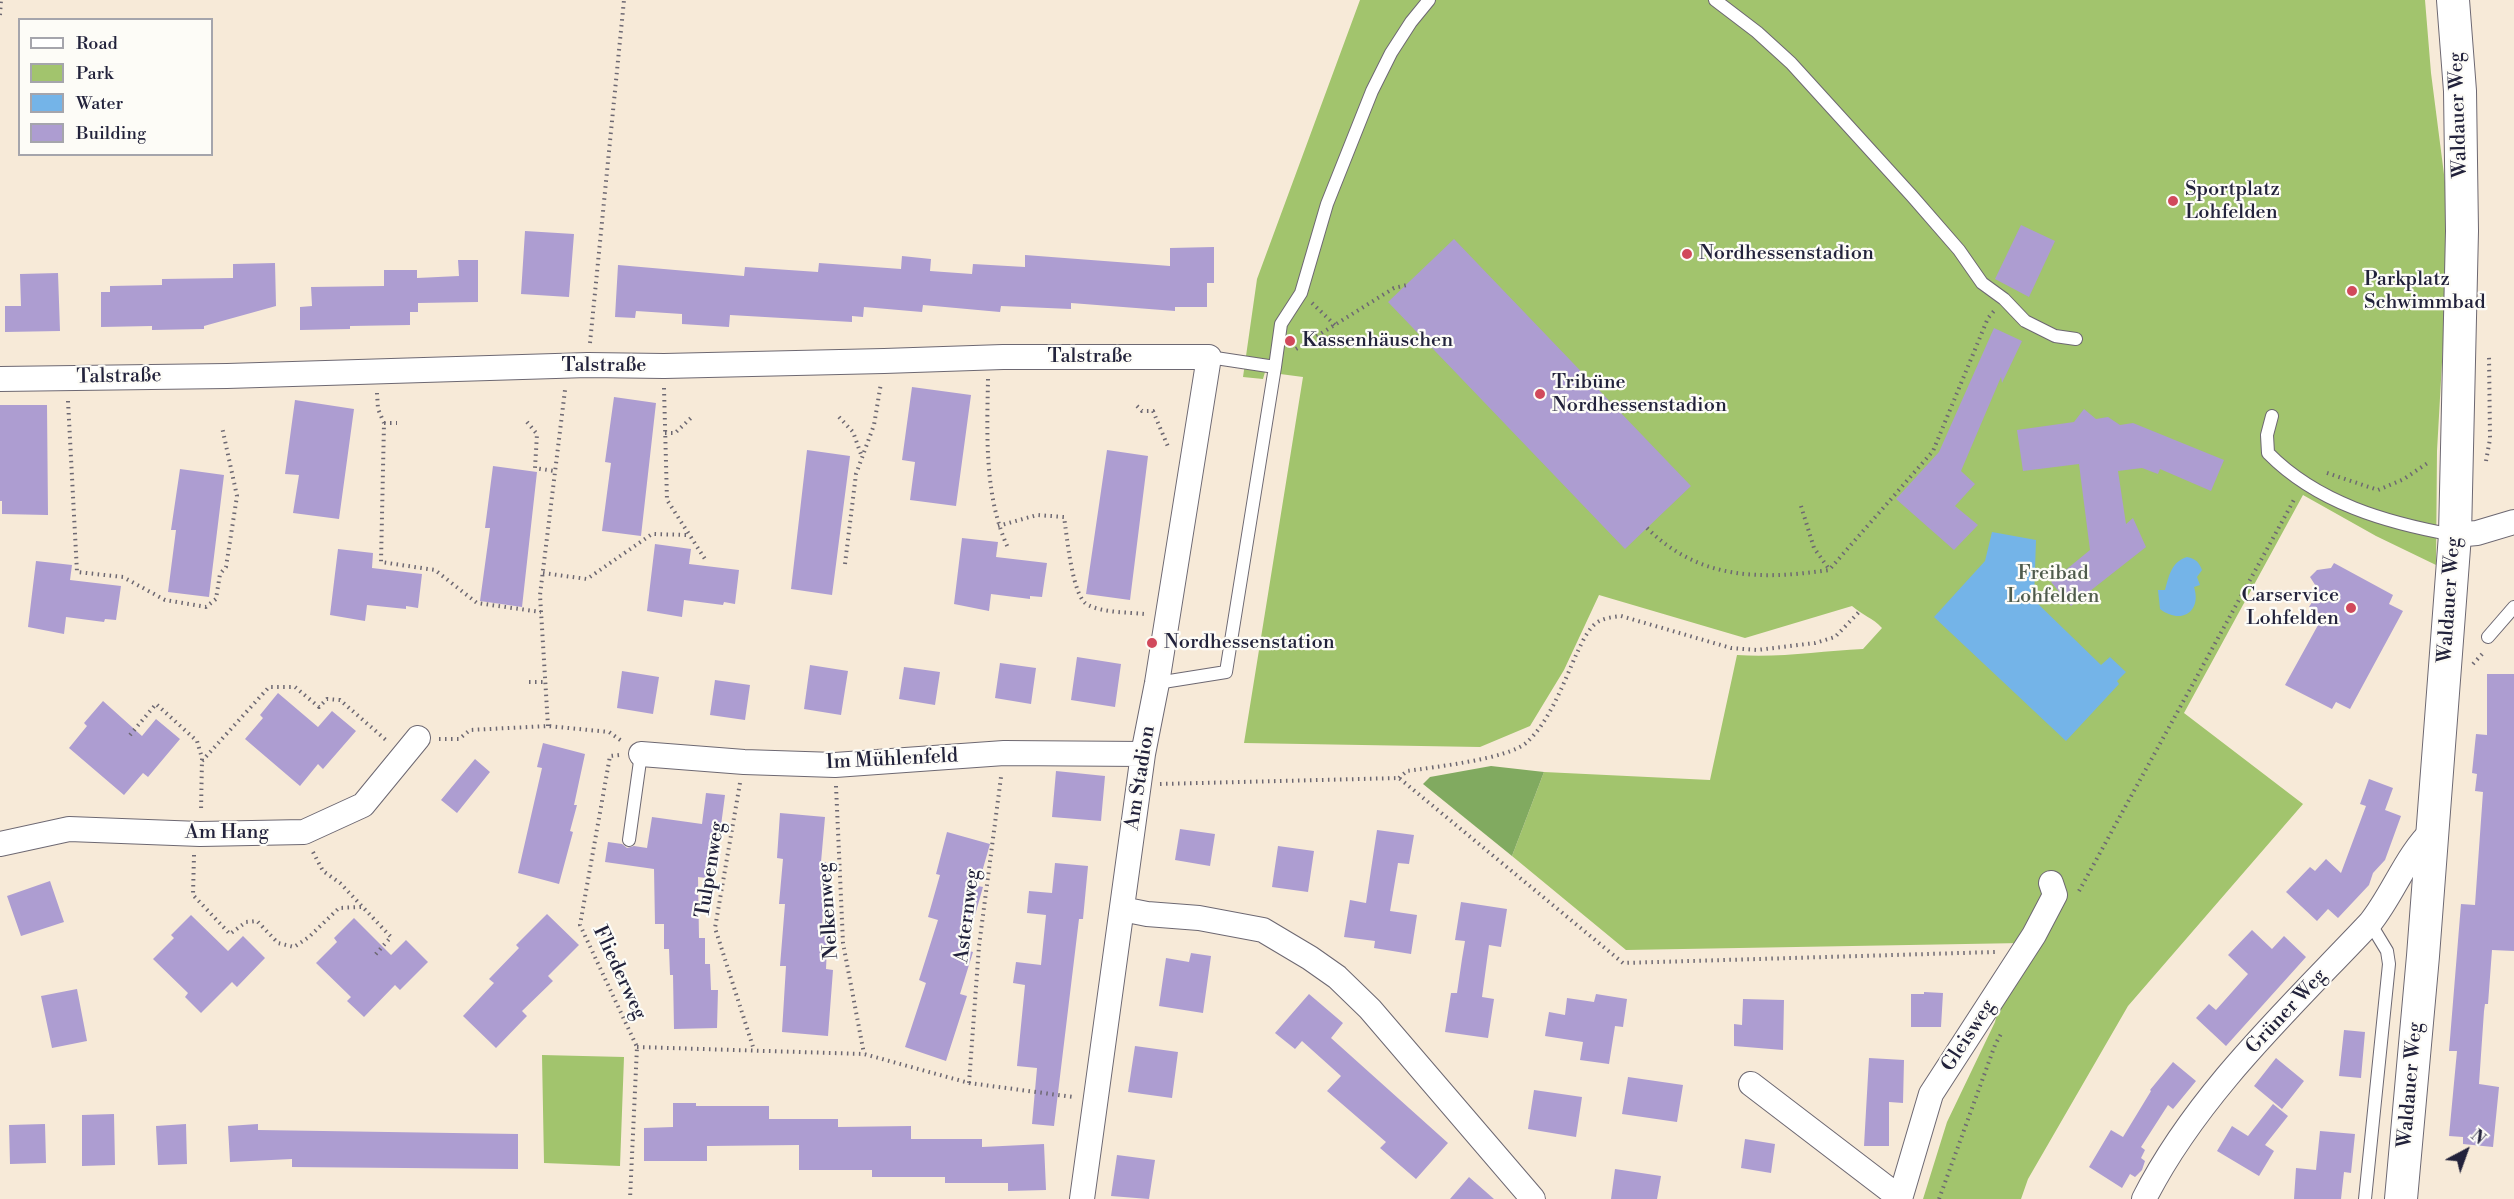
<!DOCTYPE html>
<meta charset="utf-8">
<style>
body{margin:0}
#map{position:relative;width:2514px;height:1199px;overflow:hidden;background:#f7ead8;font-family:"Libre Bodoni",serif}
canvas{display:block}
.legend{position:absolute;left:18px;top:18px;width:195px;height:138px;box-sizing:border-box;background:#fdfcf7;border:2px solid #a5a5ac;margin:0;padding:8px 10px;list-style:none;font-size:18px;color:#22223b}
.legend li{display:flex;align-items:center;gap:12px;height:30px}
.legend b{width:30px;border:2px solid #a5a5ac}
.north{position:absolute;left:2436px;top:1121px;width:60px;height:60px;-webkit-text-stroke:4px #fdfcf7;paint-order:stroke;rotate:41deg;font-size:16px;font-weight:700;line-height:24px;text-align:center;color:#22223b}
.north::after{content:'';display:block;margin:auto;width:21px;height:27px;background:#22223b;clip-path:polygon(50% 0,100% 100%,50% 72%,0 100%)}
</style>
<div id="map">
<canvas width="2514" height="1199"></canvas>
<ul class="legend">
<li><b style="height:8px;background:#fff"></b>Road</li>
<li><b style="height:16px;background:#a2c46d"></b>Park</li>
<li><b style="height:16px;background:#74b4e8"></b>Water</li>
<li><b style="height:16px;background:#ad9dd1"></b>Building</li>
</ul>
<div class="north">N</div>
</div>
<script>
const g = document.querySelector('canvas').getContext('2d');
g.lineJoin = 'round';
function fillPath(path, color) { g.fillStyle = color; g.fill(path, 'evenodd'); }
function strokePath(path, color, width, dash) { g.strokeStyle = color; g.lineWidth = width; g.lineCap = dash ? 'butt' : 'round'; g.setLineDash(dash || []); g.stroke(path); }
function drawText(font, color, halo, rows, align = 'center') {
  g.font = font + ' "Libre Bodoni",serif'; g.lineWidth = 4.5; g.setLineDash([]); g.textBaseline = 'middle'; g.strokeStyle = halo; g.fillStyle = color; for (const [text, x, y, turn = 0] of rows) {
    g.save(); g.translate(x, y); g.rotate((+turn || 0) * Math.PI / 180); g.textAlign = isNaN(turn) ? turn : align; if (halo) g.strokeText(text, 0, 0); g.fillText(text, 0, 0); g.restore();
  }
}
fillPath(new Path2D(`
 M1360,0H2425L2431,73L2450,221L2437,451L2436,565L2376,536L2303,495L2184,713L2303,804L2128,1006L2028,1179L2021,1199H1923L1947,1122L1995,1022L2009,964L2022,943L1626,950L1512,856L1544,772L1710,780L1737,655C1779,658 1821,651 1863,649L1882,628C1873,618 1862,615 1852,606L1745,638L1599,595L1564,670L1530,726L1480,747L1244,743L1303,377L1265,372L1263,379L1243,377L1257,279Z
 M542,1055L624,1057L620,1166L544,1163Z`), '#a2c46d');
fillPath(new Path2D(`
 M1491,766L1544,772L1512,856L1423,784L1430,777Z`), '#81aa60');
fillPath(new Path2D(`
 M1992,532L2036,540L2034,600L2101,665L2110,657L2126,672L2117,681L2119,684L2066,741L1934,617L1985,561Z
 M2187,557C2196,559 2199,562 2202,570L2197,577L2200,585L2194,587C2202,612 2181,625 2160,609L2158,590H2165C2169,576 2171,562 2187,557Z`), '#74b4e8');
fillPath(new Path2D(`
 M2021,225L2055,241L2029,297L1995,279Z
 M525,231L574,234L569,297L521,294Z
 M1454,239L1691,486L1625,549L1388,302Z
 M1214,247V283H1207V307H1175V311L1071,303V309L1001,306L1000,312L923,305L922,312L864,307L863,317L852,316V322L730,315L729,327L682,324V314L636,311L635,318L615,317L618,265L744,276L745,267L818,272L819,263L901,269L902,256L931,259L930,271L972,274L973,264L1025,267V255L1170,266V248Z
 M458,260H478V302L418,303V312H410V325L350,326V329L300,330V307L312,306L311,287L384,286V270H417V278L459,276Z
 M275,263L276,306L204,326V329L152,330V326L101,327V292H110V286L162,285V279L233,278V264Z
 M58,273L60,331L5,332V306H21L20,274Z
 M1994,328L2022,341L2002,383L2001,377L1961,471L1975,484L1955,506L1978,525L1954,550L1896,499L1939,452Z
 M912,387L971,395L956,506L910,500L915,462L902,460Z
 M614,397L656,403L641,536L602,531L611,463L605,462Z
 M295,400L354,409L339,519L293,513L299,475L285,474Z
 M0,405H47L48,515L2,514V501H0Z
 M2084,409L2096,419L2108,417L2120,425L2133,423L2224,460L2211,491L2160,469L2158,474L2142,468L2118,471L2126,524L2133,518L2146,547L2071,606L2051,582L2090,550L2079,464L2023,471L2017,430L2074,422Z
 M807,450L850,456L832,595L791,589Z
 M1107,450L1148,456L1130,600L1086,594Z
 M493,466L537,472L522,607L480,601L490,528H485Z
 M180,469L224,475L209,597L168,592L176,530H171Z
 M962,538L998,542L996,557L1047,563L1042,597L1030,596V599L991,594L989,611L954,604Z
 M655,544L691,549L689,564L739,570L735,604L724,602L723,605L684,600L682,617L647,611Z
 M338,549L373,553L372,568L422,574L418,608L406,606V609L367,605L365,621L330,615Z
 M36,561L72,565L70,580L121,586L116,620L105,619L104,622L66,617L64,634L28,627Z
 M2334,563L2393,595L2389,604L2403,611L2350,709L2336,702L2332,709L2285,685L2323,616L2309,607L2319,591L2310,577L2317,570L2331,568Z
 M1077,657L1121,664L1115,707L1071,700Z
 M1000,663L1036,668L1031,704L995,698Z
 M810,665L848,671L841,715L804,709Z
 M904,667L940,672L935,705L899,699Z
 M622,671L659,677L653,714L617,708Z
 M2487,674H2514V951L2492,950L2488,1004H2485L2484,1011L2479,1084L2499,1087L2493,1147L2463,1144V1137L2449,1136L2457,1051H2449L2461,904L2475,905L2483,792L2475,791L2477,774L2472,773L2476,734L2487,735Z
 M715,680L750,685L745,720L710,715Z
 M278,693L318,727L332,711L356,731L323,769L318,764L300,786L245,739L263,718L260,715Z
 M103,701L142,736L156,719L180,739L148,777L143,773L124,795L69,748L87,726L84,723Z
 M543,743L585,754L574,805H577L570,831L573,832L559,884L518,873L542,768L537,767Z
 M475,759L490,772L457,813L441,800Z
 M1056,771L1105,776L1101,821L1052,817Z
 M2369,779L2393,788L2385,810L2401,816L2385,860L2373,873L2369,885L2338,918L2328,909L2317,921L2286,892L2310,867L2315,871L2326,859L2341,873L2366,806L2360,804Z
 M706,793L725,795L714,879L698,877L699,938H705V964H710L711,990H718L717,1028L674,1029L673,975H670L669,949H664V924H655L654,869L605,862L608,842L622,844L627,848L634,846L647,848L652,817L702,824Z
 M780,813L825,817L821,862H826L822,926L828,927L826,969L833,970L828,1036L782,1032L786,966H780L785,904H779L783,859L777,858Z
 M1180,829L1215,834L1210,866L1175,860Z
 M1377,830L1414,835L1409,864L1398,863L1390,911L1417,915L1411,954L1374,948L1375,941L1344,937L1350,900L1366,903Z
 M947,832L990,844L978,886L983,887L965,950L973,952L960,994L967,996L946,1061L905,1047L926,983L919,980L938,920L928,917L940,875L936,874Z
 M1278,846L1314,851L1308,892L1272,887Z
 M1055,863L1088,866L1083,919H1079L1054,1126L1032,1124L1037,1068L1017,1066L1025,985L1013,983L1016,962L1041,965L1046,915L1027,913L1029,891L1052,893Z
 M50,881L64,922L21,936L7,896Z
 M1461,902L1507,909L1501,947L1489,945L1482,997L1494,999L1488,1038L1445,1032L1451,993H1457L1462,959L1465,941L1455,940Z
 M547,914L579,945L548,976L553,981L522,1011L527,1016L496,1048L463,1016L494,983L489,979L519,948L516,945Z
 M191,915L228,951L243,936L265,958L237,987L232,982L201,1013L185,997L188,993L153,959L174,938L171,935Z
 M354,918L391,955L406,940L428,962L400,990L395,985L364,1017L347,1001L351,997L316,963L337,942L334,938Z
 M2252,930L2272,949L2284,936L2306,957L2226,1046L2196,1018L2209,1004L2216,1010L2248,974L2228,955Z
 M1191,953L1211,956L1203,1013L1159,1006L1166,958L1189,962Z
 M77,989L87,1041L52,1048L41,996Z
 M1924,992L1943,993L1941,1027H1911V994H1924Z
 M1309,994L1343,1023L1331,1038L1448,1143L1416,1179L1380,1148L1386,1142L1327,1091L1341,1076L1302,1041L1295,1049L1275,1033Z
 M1596,994L1627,999L1623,1027L1615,1026L1609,1064L1580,1060L1583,1042L1545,1036L1549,1012L1565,1015L1567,998L1594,1002Z
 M1743,999L1784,1000L1783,1050L1734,1046V1024L1742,1025Z
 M2344,1030L2365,1032L2361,1078L2339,1076Z
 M1135,1046L1178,1052L1172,1098L1128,1092Z
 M1869,1058L1904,1060L1903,1103L1889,1102V1146H1864Z
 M2276,1058L2304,1081L2282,1109L2254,1086Z
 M2173,1062L2196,1081L2173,1109L2168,1105L2141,1147L2145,1150L2141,1158L2145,1161L2142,1170L2135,1177L2130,1174L2122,1188L2089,1167L2111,1130L2123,1137L2151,1091L2150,1090Z
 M1628,1077L1683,1085L1677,1122L1622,1114Z
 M1534,1090L1582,1097L1576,1137L1528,1129Z
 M673,1103H696V1106H769V1119H838V1127L911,1126V1139H982V1147L1044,1144L1046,1190L1008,1191V1183H945V1177H872V1170H799V1145L707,1146V1161H644V1128L673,1127Z
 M2273,1104L2288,1116L2265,1145L2274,1151L2259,1176L2217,1151L2232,1126L2248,1136Z
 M114,1114L115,1165L82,1166V1115Z
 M45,1124L46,1163L10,1164L9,1125Z
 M186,1124L187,1164L158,1165L156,1126Z
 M258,1124V1130L518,1134V1169L292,1167V1159L230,1162L228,1126Z
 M2320,1131L2355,1134L2351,1173L2344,1172L2341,1199H2294L2296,1168L2316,1170Z
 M1745,1139L1775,1144L1771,1173L1741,1168Z
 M1117,1155L1155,1160L1149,1199L1111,1196Z
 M1615,1169L1661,1176L1657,1199H1611Z
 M1469,1177L1494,1199H1450Z`), '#ad9dd1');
const service = new Path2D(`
 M1715,0L1757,32L1791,63L1912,196L1959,250L1982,283L2004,299L2025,321L2055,336L2076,339
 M1275,367L1281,324L1301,293L1327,204L1372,91L1391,53L1411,22L1429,0
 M2272,416L2267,435L2268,453C2317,503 2387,523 2454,535
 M2488,637L2514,607
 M1157,683L1226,672L1275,367L1209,357
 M629,840L641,754
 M2365,1199L2389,964L2387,951L2370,923`);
const minor = new Path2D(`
 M0,379L227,376L588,365L664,366L884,361L1003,357H1209L1157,683L1143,754L1082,1199
 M2455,535L2477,533L2514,522
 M641,754L744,762L835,765L1004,753L1143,754
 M0,844L69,829L200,834L304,832L363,805L418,738
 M1122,909L1147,914L1199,918L1263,930L1310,958L1337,977L1370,1009L1533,1199
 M1751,1084L1900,1198
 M1900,1199L1931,1094L2034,935L2055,895L2051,883
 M2144,1199C2197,1094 2290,1008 2370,923C2394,893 2406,855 2434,829`);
const tertiary = new Path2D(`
 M2401,1199L2423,956L2455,535L2462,231L2460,91L2453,0`);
strokePath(service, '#6d6872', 14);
strokePath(minor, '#6d6872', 26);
strokePath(tertiary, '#6d6872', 34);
strokePath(new Path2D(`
 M0,15L1,0
 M1312,303L1335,325
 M590,343L624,0
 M1296,349L1394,288L1407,285
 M988,379C987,435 984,498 1009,550
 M664,388L667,500L705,559
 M377,393L378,409L384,423L381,562L435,570L477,603L541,612
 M68,401L77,572L123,577L165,600L206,607L216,599L220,574L226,567L237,496L222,427
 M1137,406L1142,411H1153L1169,449
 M839,417L853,432L862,457
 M527,422L537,434L535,468L554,471
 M384,423H397
 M665,433H675L693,416
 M2486,461L2490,439L2489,354
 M2327,473L2378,490L2404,479L2429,462
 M1801,506L1814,548L1829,569
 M998,526L1037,515L1064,517C1067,535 1072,598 1088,605C1104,613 1126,612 1144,614
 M1647,528C1699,580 1761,580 1829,570L1933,451L1988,318L1994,311
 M845,564L856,474L874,425L881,383
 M543,573L587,579L652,534L689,535
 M2473,664L2484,652
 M529,682H545
 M548,726L540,595L565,390
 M130,735L156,704L197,741L202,758L201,812
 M439,739H459L470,730L548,726L609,732L623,742
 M619,755L610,756L580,925L637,1047L630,1199
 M202,761L269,687H295L319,707L327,699L340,700L386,740
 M1399,778L1407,771C1434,767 1507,759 1526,743C1549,723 1564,682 1576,655C1581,645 1586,632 1595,624C1602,618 1612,617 1621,616L1731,648L1757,650L1815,643L1835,637L1859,612
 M740,783L715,928L754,1050
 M1160,784L1399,778L1623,963L1995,952
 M836,786L843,943L864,1054
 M313,852L323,871L340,883L391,937L375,955
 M194,855L193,895L230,934L246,922L257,921L278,943L294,947L309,937L339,908L361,907
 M2079,891L2295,498
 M637,1047L864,1054L969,1083L1073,1097
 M969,1083L979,946L1001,777
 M1939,1199L1995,1045L2001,1034`), '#6d6872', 4, [1.5, 4.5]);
strokePath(service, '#fff', 12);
strokePath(minor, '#fff', 24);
strokePath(tertiary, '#fff', 32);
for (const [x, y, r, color] of [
 [2173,201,6,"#d1495b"],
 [1687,254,6,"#d1495b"],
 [2352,291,6,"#d1495b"],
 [1290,341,6,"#d1495b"],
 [1540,394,6,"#d1495b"],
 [2351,608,6,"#d1495b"],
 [1152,643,6,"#d1495b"]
]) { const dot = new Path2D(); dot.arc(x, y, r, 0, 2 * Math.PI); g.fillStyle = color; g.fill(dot); strokePath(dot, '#fdfcf7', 2); }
drawText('20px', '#22223b', '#fdfcf7', [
 ["Waldauer Weg",2459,115,-92],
 ["Talstraße",1090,357],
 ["Talstraße",604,366],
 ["Talstraße",119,377,-1],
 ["Waldauer Weg",2450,600,-86],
 ["Im Mühlenfeld",892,760,-3],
 ["Am Stadion",1141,778,-81],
 ["Am Hang",227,833],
 ["Tulpenweg",711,870,-81],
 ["Nelkenweg",829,911,-94],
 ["Asternweg",968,916,-83],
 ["Fliederweg",619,973,65],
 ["Grüner Weg",2287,1012,-47],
 ["Gleisweg",1969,1036,-57],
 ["Waldauer Weg",2411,1085,-85]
]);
drawText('20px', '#22223b', '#fdfcf7', [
 ["Sportplatz",2185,190],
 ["Lohfelden",2185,213],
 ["Nordhessenstadion",1699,254],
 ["Parkplatz",2364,280],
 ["Schwimmbad",2364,303],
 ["Kassenhäuschen",1302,341],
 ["Tribüne",1552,383],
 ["Nordhessenstadion",1552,406],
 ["Carservice",2339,596,"right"],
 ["Lohfelden",2339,619,"right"],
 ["Nordhessenstation",1164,643]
], 'left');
drawText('20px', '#4f5b4c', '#fdfcf7', [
 ["Freibad",2053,574],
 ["Lohfelden",2053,597]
]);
</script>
